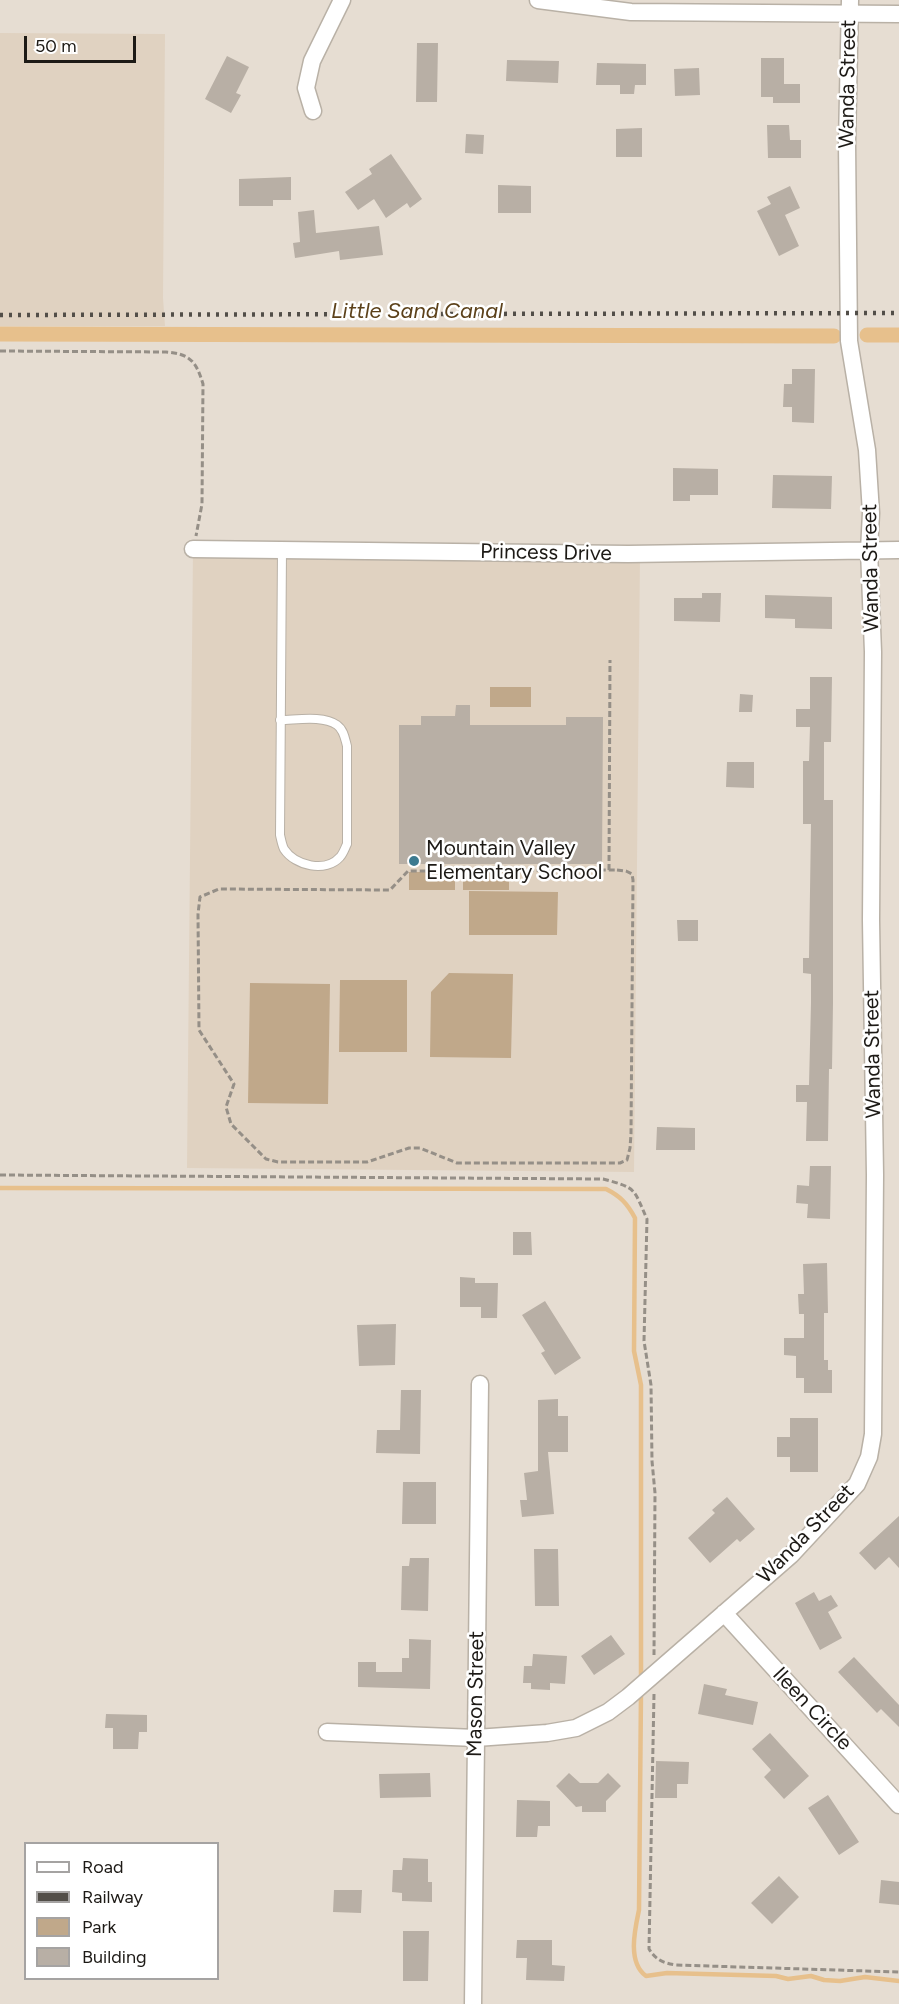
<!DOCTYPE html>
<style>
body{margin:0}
#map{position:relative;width:899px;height:2004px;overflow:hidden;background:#e6ddd2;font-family:Figtree,sans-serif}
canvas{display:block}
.legend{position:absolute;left:24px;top:1842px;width:195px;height:138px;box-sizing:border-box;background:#fff;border:2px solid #a5a3a2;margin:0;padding:8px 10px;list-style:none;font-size:18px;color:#1d1a16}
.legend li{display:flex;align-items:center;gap:12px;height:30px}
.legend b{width:30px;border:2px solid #a5a3a2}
.scale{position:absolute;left:24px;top:36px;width:112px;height:27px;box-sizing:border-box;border:3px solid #1d1a16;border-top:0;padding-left:8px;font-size:18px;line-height:21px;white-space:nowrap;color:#1d1a16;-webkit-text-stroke:4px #fff;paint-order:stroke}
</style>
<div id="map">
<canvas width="899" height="2004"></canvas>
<ul class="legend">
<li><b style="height:8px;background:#fff"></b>Road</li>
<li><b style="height:8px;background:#524e48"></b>Railway</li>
<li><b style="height:16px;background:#c0a88a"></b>Park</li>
<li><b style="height:16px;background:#b8afa5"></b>Building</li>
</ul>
<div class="scale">50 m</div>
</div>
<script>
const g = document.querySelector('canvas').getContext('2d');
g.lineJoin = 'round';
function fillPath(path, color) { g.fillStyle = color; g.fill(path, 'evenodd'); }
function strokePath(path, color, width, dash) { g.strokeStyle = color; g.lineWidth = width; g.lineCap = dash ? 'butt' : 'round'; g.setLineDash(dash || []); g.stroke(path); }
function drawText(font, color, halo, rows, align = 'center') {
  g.font = font + ' Figtree,sans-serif'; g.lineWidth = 5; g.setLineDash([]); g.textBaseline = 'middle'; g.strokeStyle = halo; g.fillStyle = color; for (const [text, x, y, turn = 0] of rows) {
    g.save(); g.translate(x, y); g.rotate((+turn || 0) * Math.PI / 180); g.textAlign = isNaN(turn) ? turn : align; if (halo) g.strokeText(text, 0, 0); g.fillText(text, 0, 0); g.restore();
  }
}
fillPath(new Path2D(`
 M0,33L165,34L163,298L165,326H0Z
 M193,549L640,554L634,1172L187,1168Z`), '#e0d2c1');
fillPath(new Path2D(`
 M490,687H531V707H490Z
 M409,872H455V890H409Z
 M463,872H509V890H463Z
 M469,891L558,892L557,935H469Z
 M449,973L513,974L511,1058L430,1057L431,992Z
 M340,980H407V1052H339Z
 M250,983L330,984L328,1104L248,1103Z`), '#c0a88a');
strokePath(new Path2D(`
 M0,1188L606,1189C620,1196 627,1203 635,1218L634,1351L641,1385V1681
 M641,1692L639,1910C635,1929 627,1962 646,1976L667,1973L776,1976L788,1979L811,1976L824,1980L840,1981L865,1977L899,1981`), '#e7c08c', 4.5);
strokePath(new Path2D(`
 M0,334L834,336
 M867,335H899`), '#e7c08c', 15);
fillPath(new Path2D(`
 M417,43H438L437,102H416Z
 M227,56L249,67L236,93L241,95L231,113L205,99Z
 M761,58H784V84H800V103H773V97H761Z
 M507,60L559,61L558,83L506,81Z
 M597,63L646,64V85H635L634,94H620V85H596Z
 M699,68L700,95L675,96L674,69Z
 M767,125H789L790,140H801V158H768Z
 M642,128V157H616V129Z
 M466,134L484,135L483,154L465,153Z
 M391,154L422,199L410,208L407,203L386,218L374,199L358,210L345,192L372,174L369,169Z
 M291,177V200H273V206H239V179Z
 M498,185L531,186V213H498Z
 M790,186L800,208L785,215L799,246L779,256L757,211L771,204L767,197Z
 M314,210L316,233L379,226L383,255L340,260L339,251L295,258L293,243L300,242L298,212Z
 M792,369H815L814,423L792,422V407H783L784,384H792Z
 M673,468L718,469V495H690V501H673Z
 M773,475L832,476L831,509L772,508Z
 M702,593H721L720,622L674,621V598H702Z
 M765,595L832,597V629L795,628V619L765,618Z
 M810,677H832L831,742H824V800H833V1003L832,1069H829L828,1141H806L807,1102H796V1085H809L811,1003V974L803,973V958H809L811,824H803V761H809L810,727H796V709H810Z
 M740,694L753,695L752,712H739Z
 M456,705H470V725H566V717H603L602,864H399V725H421V716H455Z
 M727,762H754V788L726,787Z
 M677,920H698V941H678Z
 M657,1127L695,1128V1150H656Z
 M810,1166H831L830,1219L807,1218L808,1204L796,1203L797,1185L809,1186Z
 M513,1232H531L532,1255H513Z
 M827,1263L828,1313H824V1360H828V1370H832V1393H804V1378H796V1356L784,1355V1338H804V1314H799L798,1294H804L803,1264Z
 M460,1277L475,1278V1283H498L497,1318H481V1307H460Z
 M545,1301L581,1358L555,1375L541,1353L545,1351L522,1315Z
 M396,1324L395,1365L359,1366L357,1325Z
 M401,1390H421L420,1454L376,1453L377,1430H400Z
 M558,1399V1416H568V1452H548L554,1514L522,1517L520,1500H527L524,1473L538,1471V1400Z
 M790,1418H818V1472H790V1457H777V1437H790Z
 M403,1482H436V1524H402Z
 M727,1497L755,1529L740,1542L737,1539L710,1563L688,1538L715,1513L712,1510Z
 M899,1516V1568L889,1557L875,1570L859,1553Z
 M534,1549H558L559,1606H535Z
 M410,1558H429L428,1611L401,1610L402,1566H409Z
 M814,1592L819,1601L831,1595L838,1606L828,1612L842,1638L820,1650L795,1603Z
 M611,1635L625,1654L594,1675L581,1656Z
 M409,1639L431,1640L430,1689L358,1687V1662H376V1672H402V1658H409Z
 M533,1654L567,1656L565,1684L550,1683V1690L531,1689V1683H523L524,1666H532Z
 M854,1657L899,1705V1727L881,1709L877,1713L838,1672Z
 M704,1684L727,1689L725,1695L758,1702L753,1725L698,1714Z
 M106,1714L147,1715V1732H139L138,1749H113V1728H105Z
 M770,1733L809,1776L784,1799L764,1777L771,1770L752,1749Z
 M656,1761L689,1762L688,1784H677V1798H655Z
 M430,1773L431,1797L380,1798L379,1774Z
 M569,1773L580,1783H598L608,1773L621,1786L606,1801V1812H582V1806L576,1807L556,1786Z
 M828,1795L859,1842L839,1855L808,1808Z
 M517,1800L550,1801V1826H538L537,1837H516Z
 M403,1858L428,1859V1882H432V1902L402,1901V1893L392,1892L393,1870H402Z
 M779,1876L799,1897L772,1924L751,1903Z
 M881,1880L899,1882V1905L879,1903Z
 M334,1890H362L361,1913L333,1912Z
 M403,1931H429L428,1981H403Z
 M517,1940H552V1965L565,1966L564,1981L526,1980L527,1958H516Z`), '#b8afa5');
const service = new Path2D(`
 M280,720C296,720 323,715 337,725C344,730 345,739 347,746V844C345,848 343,854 340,857C326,873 295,866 284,849C282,845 281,839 280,835L282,550`);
const minor = new Path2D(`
 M538,0L631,12L899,14
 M313,111L306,88L312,61L342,0
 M193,549L628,554L899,550
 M724,1613L899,1805
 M327,1732L476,1738L547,1733L576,1728L608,1712L628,1697L791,1555L857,1484L869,1457L873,1434L875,1175L871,920L873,652L869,550L871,513L867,450L849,341L847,143L850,0
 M473,2004L480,1384`);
strokePath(service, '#b9b1a6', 10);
strokePath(minor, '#b9b1a6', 19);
strokePath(new Path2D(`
 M0,351L166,352C190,354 196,361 203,384L202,504L196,536
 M609,870L610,660
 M617,870L626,871L632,874L633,880L631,1134L630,1148L627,1160L620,1163H457L420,1148H409L367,1162H278L266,1159L231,1124L226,1107L234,1084L199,1030L198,914L200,897L219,889L390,890L408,871Z
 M0,1175L603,1179C637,1188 633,1188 647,1219L644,1341L651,1385L652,1461L655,1493L654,1655
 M654,1694L649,1949C656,1960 663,1963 676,1965L899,1972`), '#958f87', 3, [6, 3]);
strokePath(service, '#fff', 8);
strokePath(minor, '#fff', 16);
strokePath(new Path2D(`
 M0,315L899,313`), '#524e48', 4.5, [3, 6]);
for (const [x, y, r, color] of [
 [414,861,6,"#3c7a90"]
]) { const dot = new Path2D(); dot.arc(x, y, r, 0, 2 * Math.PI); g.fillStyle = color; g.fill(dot); strokePath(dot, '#fff', 2); }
drawText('21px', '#1d1a16', '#fff', [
 ["Wanda Street",848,84,-89],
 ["Princess Drive",546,553,1],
 ["Wanda Street",871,568,-91],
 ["Wanda Street",873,1054,-91],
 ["Wanda Street",806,1534,-46],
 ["Mason Street",476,1694,-89],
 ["Ileen Circle",812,1709,47]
]);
drawText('21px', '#1d1a16', '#fff', [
 ["Mountain Valley",426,849],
 ["Elementary School",426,873]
], 'left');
drawText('italic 22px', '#5c411a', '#fff', [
 ["Little Sand Canal",417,312]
]);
</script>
